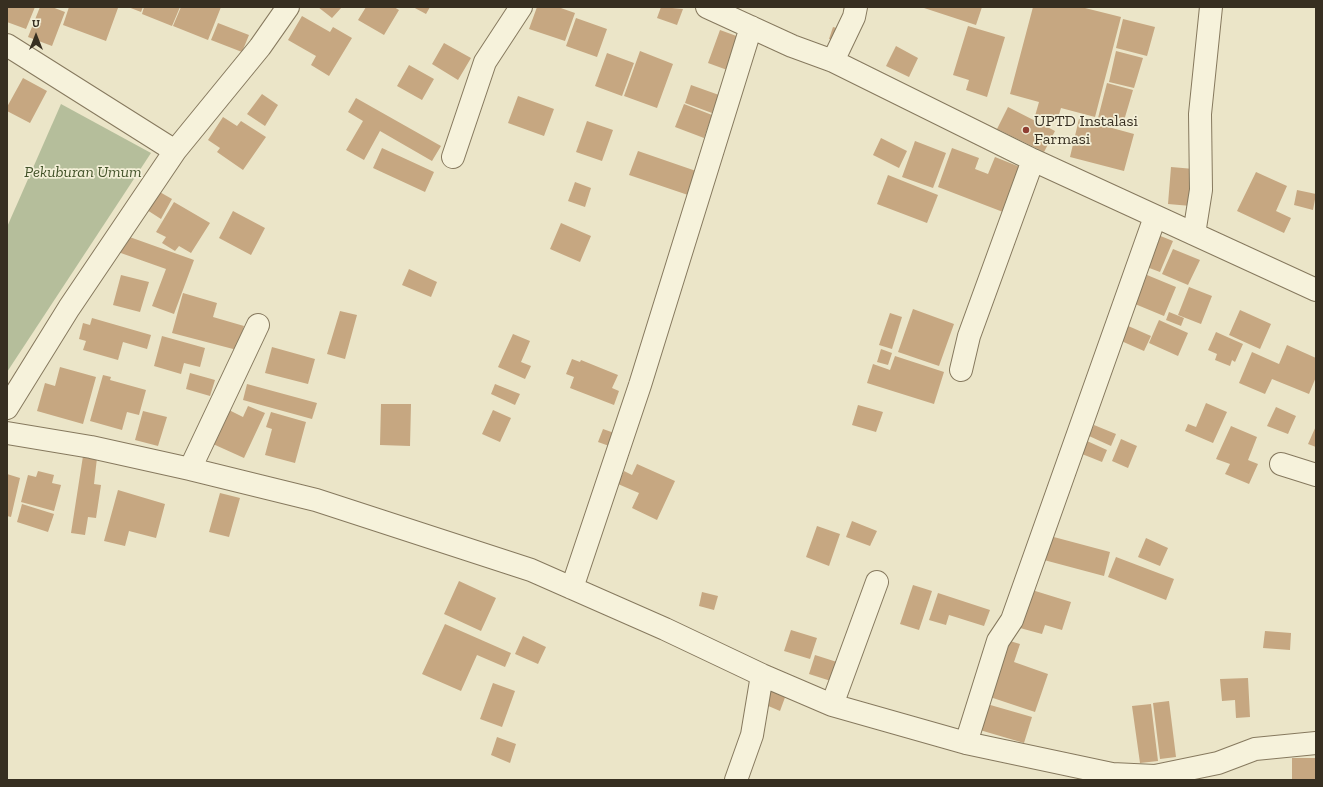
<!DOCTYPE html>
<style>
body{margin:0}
#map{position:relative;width:1323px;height:787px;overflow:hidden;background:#ebe5c8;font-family:"Zilla Slab",serif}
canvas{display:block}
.frame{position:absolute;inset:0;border:8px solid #372f21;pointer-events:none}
.north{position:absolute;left:16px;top:16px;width:40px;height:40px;-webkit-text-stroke:3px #f3efd7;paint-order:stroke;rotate:0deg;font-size:11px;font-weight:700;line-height:16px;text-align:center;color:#372f21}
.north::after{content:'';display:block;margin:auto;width:14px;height:18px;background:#372f21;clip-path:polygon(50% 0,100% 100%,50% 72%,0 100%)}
</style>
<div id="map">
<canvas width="1323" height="787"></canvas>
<div class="frame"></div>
<div class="north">U</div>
</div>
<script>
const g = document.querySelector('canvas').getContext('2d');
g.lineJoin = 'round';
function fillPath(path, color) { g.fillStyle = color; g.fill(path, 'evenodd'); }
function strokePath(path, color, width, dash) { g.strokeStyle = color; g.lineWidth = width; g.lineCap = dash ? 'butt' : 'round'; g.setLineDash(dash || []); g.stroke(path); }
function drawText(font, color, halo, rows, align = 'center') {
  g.font = font + ' "Zilla Slab",serif'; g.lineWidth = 3.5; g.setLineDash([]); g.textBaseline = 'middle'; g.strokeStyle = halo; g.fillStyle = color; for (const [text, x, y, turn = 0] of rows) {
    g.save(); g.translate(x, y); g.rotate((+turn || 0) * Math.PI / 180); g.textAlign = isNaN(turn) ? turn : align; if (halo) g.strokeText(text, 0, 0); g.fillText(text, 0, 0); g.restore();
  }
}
fillPath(new Path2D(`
 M61,104L151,153L7,372V227Z`), '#b5be9b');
fillPath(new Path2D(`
 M7,7H35L26,29L7,22Z
 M40,7H52L65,12L52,46L28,37Z
 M69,7L118,8L106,41L63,25Z
 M128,7H143L141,12Z
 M144,7H180L172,26L142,14Z
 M181,7H221L208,40L173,26Z
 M318,7H342L332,18Z
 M366,7H394L399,10L384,35L358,20Z
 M413,7H430L426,14Z
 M537,7H558L575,13L565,41L529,29Z
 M661,7L683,9L677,25L657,18Z
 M921,7H982L976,25Z
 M1033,7H1081L1121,17L1095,117L1061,108L1057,121L1035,116L1039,102L1010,94Z
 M302,16L330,32L333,27L352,38L329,76L311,65L316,56L288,40Z
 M576,18L607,29L597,57L566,46Z
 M1123,19L1155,27L1147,56L1116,48Z
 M218,23L249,35L242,52L211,40Z
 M968,26L1005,37L987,97L966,90L969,80L953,75Z
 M833,27L840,29L837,41L829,39Z
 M720,30L742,38L730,71L708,63Z
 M444,43L471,58L458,80L432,64Z
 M896,46L918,58L909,77L886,66Z
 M640,51L673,64L657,108L624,96Z
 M1116,51L1143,58L1134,88L1109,82Z
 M607,53L634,63L622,96L595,86Z
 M409,65L434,79L422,100L397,86Z
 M23,78L47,91L30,123L7,111V107Z
 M1107,83L1133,90L1123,124L1098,118Z
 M691,85L719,95L712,113L685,103Z
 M262,94L278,105L265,126L247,114Z
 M518,96L554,109L544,136L508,123Z
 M356,98L441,146L432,161L380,131L364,160L346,150L363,121L348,112Z
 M684,104L712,115L704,138L675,127Z
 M1008,107L1055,131L1044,152L997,129Z
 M223,117L237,126L241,121L266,137L243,170L217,152L220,148L208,140Z
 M1079,119L1134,134L1124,171L1070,157Z
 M587,121L613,130L602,161L576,152Z
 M881,138L907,151L899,168L873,155Z
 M915,141L946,153L933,188L902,177Z
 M382,148L434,172L425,192L373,168Z
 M952,148L979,158L975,169L988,174L995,157L1020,167L1003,212L938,187Z
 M638,151L696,171L688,195L629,175Z
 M1171,167L1194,169L1191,206L1168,204Z
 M1256,172L1287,186L1276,211L1291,218L1284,233L1237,211Z
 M888,175L938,195L927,223L877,204Z
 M575,182L591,188L585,207L568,201Z
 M1297,190L1316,194L1313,210L1294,205Z
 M158,191L172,199L161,219L147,210Z
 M174,202L210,223L191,253L179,246L175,251L162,243L166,237L156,232Z
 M233,211L265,228L251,255L219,238Z
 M561,223L591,236L580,262L550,249Z
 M124,235L194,260L174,314L152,306L166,269L118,252Z
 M1158,235L1173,241L1160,272L1144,266Z
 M1173,249L1200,260L1188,285L1162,274Z
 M409,269L437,282L431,297L402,285Z
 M121,275L149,282L140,312L113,305Z
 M1147,275L1176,287L1164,316L1135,304Z
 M1189,287L1212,296L1201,324L1178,315Z
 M183,293L217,303L213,317L244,326L237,350L172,333Z
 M913,309L954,324L939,366L898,352Z
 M1240,310L1271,324L1260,349L1229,335Z
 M340,311L357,315L345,359L327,354Z
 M1169,312L1184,318L1181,326L1166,320Z
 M890,313L902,317L892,349L879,345Z
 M92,318L151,335L147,349L123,342L118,360L83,350L86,341L79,339L83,323L90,325Z
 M1159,320L1188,333L1178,356L1149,343Z
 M1126,325L1151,336L1144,351L1119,340Z
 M1216,332L1243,344L1235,362L1232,360L1230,366L1215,360L1217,354L1208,350Z
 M513,334L530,341L521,362L531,366L525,379L498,367Z
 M162,336L205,348L200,367L184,363L181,374L154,366Z
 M1287,345L1316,358V377L1309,394L1272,379L1265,394L1239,383L1252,352L1279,364Z
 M272,347L315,359L308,384L265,373Z
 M881,349L892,353L888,365L877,362Z
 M895,356L944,372L934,404L867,383L873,364L890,370Z
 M572,359L580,362L581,360L618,375L612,388L619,391L614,405L570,388L574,377L566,374Z
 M60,367L96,377L83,424L37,411L45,383L55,386Z
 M190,373L215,380L210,396L186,389Z
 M103,375L111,377L110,380L146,390L139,415L127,412L122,430L90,421Z
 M247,384L317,403L312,419L243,400Z
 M495,384L520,394L515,405L491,394Z
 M1206,403L1227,412L1213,443L1185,431L1188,424L1196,427Z
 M381,404H411L410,446L380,445Z
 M858,405L883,412L876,432L852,425Z
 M248,406L265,413L244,458L213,444L229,410L243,417Z
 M1276,407L1296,416L1288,434L1267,426Z
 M493,410L511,418L500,442L482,434Z
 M143,411L167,417L158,446L135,440Z
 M271,412L306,422L295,463L265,455L272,429L266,427Z
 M1094,425L1116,434L1111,446L1089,436Z
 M1231,426L1257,437L1248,460L1258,464L1249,484L1225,474L1230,464L1216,459Z
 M1316,426V447L1308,444Z
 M603,429L617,434L612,447L598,442Z
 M1121,439L1137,446L1128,468L1112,461Z
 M1087,441L1107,450L1102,462L1082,454Z
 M83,456L97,458L94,484L101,485L96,518L88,517L85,535L71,533Z
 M637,464L675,481L657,520L632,508L639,493L618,484L624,471L632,475Z
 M38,471L54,475L52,483L61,485L54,511L21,502L28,475L36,477Z
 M7,474L20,478L11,517L7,516Z
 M118,490L165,504L156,538L129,531L125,546L104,541Z
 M220,493L240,498L229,537L209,532Z
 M22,504L54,514L48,532L17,522Z
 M852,521L877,531L870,546L846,537Z
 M817,526L840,534L829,566L806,557Z
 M1050,536L1110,552L1104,576L1044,560Z
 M1146,538L1168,548L1160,566L1138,557Z
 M1116,557L1174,579L1166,600L1108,577Z
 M459,581L496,598L481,631L444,614Z
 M913,585L932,591L919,630L900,624Z
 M1032,590L1071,602L1062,630L1045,625L1042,634L1020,628Z
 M702,592L718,596L714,610L699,606Z
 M938,593L990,610L984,626L949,615L946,625L929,620Z
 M445,624L511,653L505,667L477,655L461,691L422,674Z
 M791,630L817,638L810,659L784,651Z
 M1265,631L1291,633L1290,650L1263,648Z
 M523,636L546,647L538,664L515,654Z
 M1003,639L1020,644L1014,662L1048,674L1035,712L984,695Z
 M815,655L840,663L834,682L809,674Z
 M1248,678L1250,717L1236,718L1235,700L1222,701L1220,679Z
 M493,683L515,691L502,727L480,719Z
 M773,687L787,692L780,711L766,705Z
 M1169,701L1176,757L1160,759L1153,703Z
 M980,702L1032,717L1024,743L973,728Z
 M1151,704L1158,761L1140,763L1132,706Z
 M497,737L516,744L510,763L491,755Z
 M1292,758H1316V780H1292Z`), '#c6a781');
const minor = new Path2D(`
 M707,7L792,46L833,61L1033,160L1316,290
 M7,45L175,151
 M833,61L854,17L856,7
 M453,157L485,62L521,7
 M1194,234L1201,190L1200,114L1211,7
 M961,370L969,336L1033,160
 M7,408L69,308L175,151L260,47L288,7
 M7,433L91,447L190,469L316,500L531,570L665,629L762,675L832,705L966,743L1112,774L1155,776L1218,763L1255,749L1316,743
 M1281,464L1316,475
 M190,469L258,325
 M572,588L640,385L751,27
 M832,705L877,582
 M966,743L998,641L1012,620L1155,217
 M736,780L752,735L762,675`);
strokePath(minor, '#86795e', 24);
strokePath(minor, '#f6f2db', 22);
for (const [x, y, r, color] of [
 [1026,130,4,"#903f33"]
]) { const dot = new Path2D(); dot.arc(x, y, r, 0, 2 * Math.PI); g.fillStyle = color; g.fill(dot); strokePath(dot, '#f3efd7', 1.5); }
drawText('16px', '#372f21', '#f3efd7', [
 ["UPTD Instalasi",1034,121],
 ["Farmasi",1034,139]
], 'left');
drawText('italic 16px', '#425229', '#f3efd7', [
 ["Pekuburan Umum",83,172]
]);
</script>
